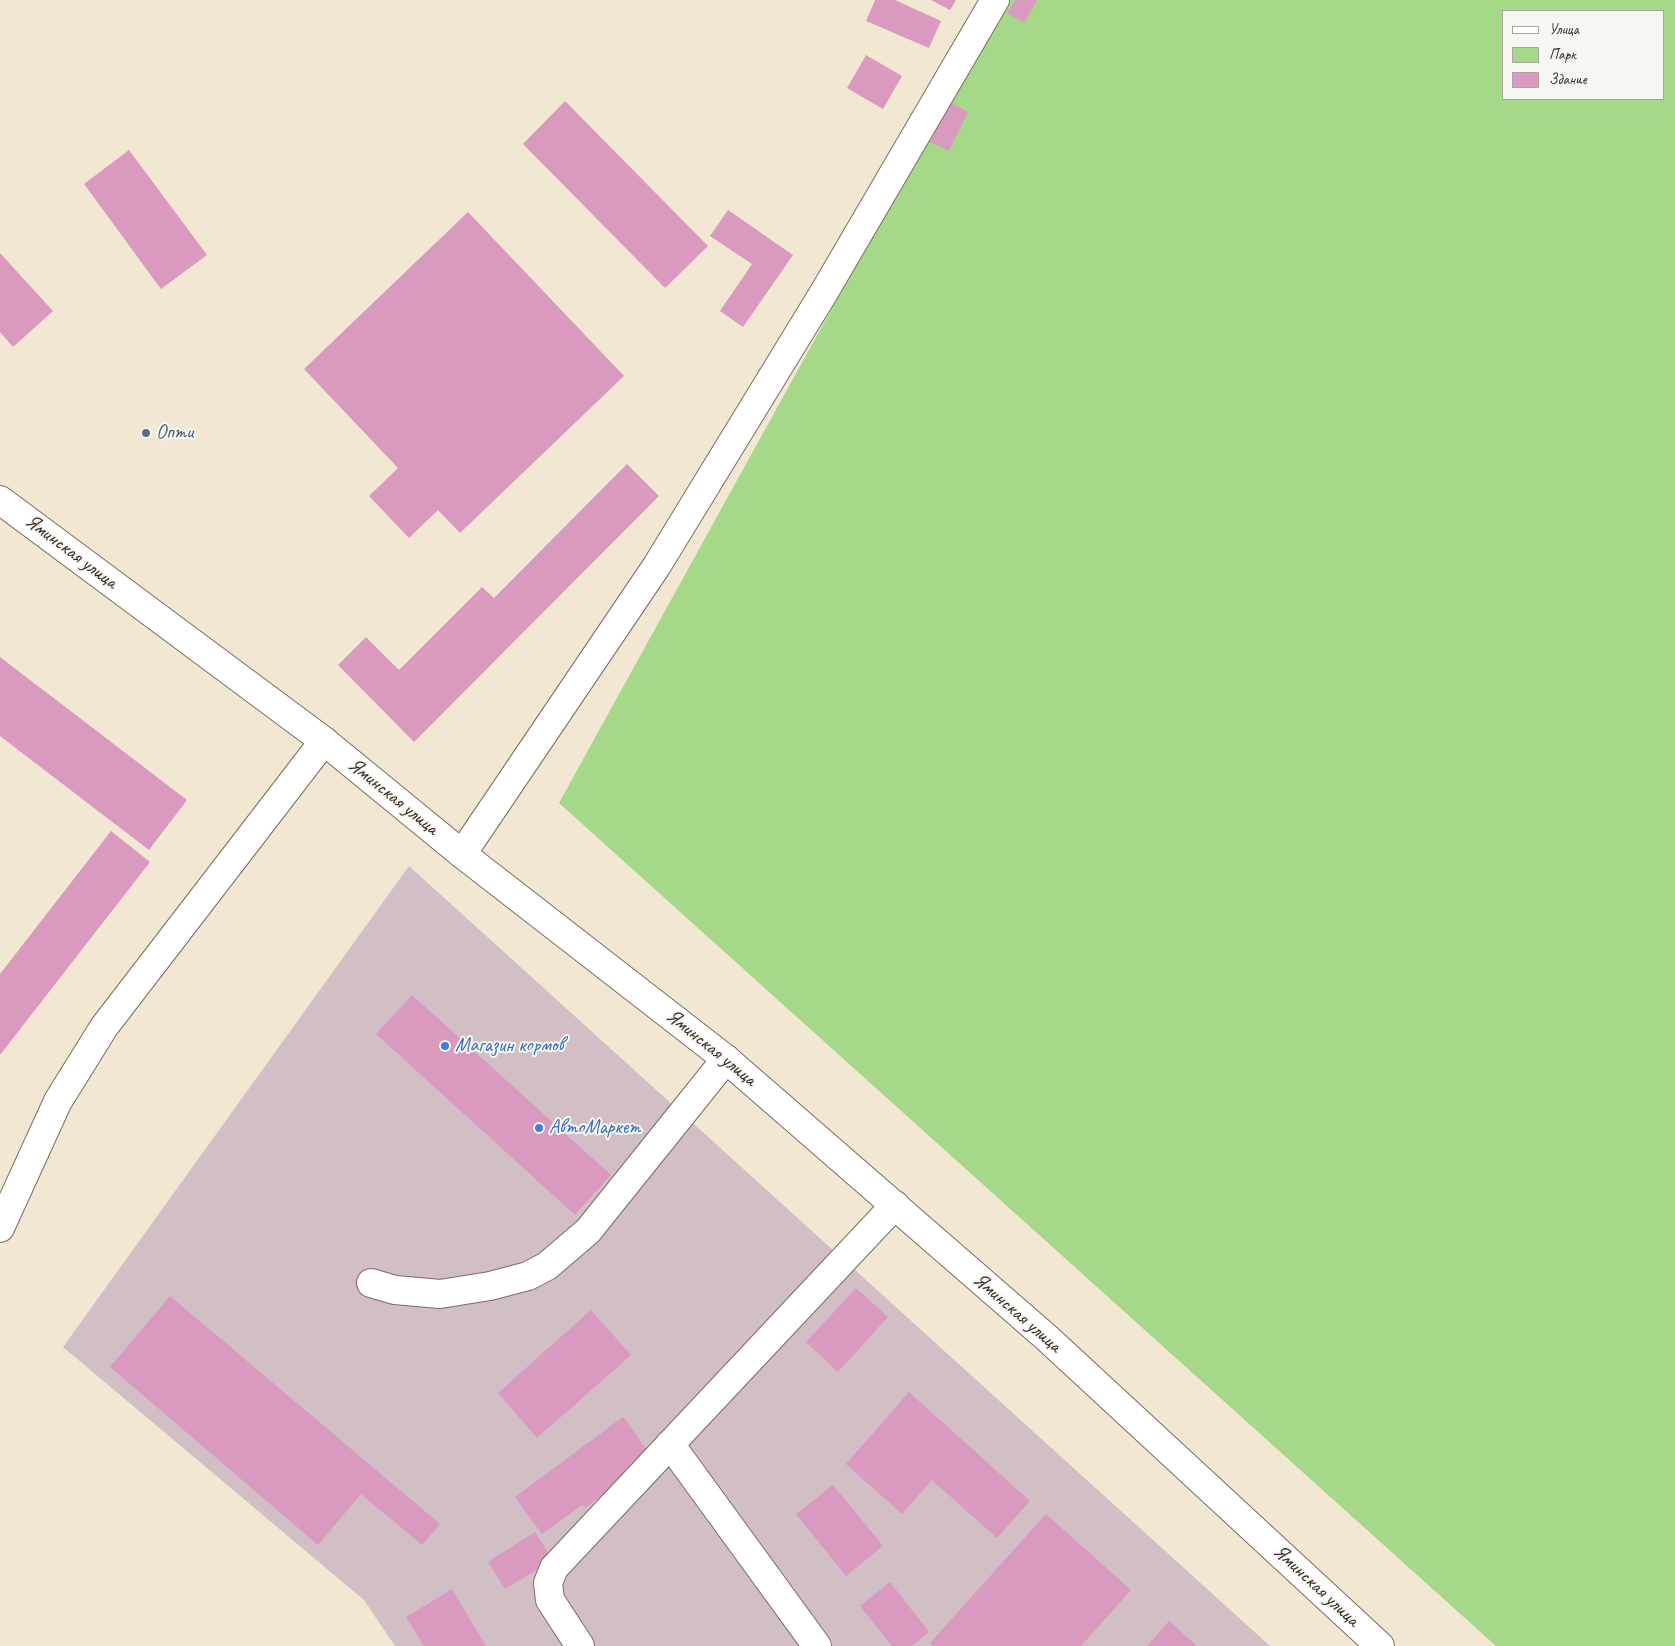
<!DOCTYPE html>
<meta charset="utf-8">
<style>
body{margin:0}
#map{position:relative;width:1675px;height:1646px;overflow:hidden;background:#f1e7d2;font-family:Caveat,sans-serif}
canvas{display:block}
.legend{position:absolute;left:1502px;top:10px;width:162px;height:90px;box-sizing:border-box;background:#f6f6f2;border:1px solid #aba49d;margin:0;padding:6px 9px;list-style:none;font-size:15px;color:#3b2a1e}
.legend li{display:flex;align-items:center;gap:10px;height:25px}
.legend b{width:25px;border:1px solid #aba49d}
</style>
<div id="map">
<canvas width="1675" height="1646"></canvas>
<ul class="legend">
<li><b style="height:6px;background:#fff"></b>Улица</li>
<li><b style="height:14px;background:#a5d888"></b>Парк</li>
<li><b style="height:14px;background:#da9abf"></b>Здание</li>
</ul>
</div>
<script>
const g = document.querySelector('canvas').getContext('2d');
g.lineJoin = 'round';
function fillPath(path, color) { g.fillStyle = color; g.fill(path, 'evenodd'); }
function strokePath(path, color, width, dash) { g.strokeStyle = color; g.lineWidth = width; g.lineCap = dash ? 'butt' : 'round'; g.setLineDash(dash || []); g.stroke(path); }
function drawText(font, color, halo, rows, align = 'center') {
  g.font = font + ' Caveat,sans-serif'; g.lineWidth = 4; g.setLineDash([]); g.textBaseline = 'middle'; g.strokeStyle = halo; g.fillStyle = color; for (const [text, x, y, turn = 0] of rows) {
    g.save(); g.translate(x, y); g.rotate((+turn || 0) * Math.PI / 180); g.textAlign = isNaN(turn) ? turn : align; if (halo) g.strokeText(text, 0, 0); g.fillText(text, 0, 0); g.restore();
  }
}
fillPath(new Path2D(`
 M409,866L1270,1646H395L364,1600L63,1347Z`), '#d2bec5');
fillPath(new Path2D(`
 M1002,0H1675V1646H1496L559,803ZM1504,11H1664V99H1504Z`), '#a5d888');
fillPath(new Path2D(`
 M875,0H895L941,21L929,48L866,21Z
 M931,0H956L950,10Z
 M1015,0H1037L1024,23L1007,13Z
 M866,55L902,76L883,109L847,88Z
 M565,101L708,246L665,288L523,144Z
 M950,102L968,112L949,151L930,142Z
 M129,150L207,255L161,289L84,184Z
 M728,210L793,255L743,327L720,311L752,264L710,236Z
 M468,212L624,376L460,533L438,510L409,538L369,496L398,468L304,369Z
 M0,253L53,311L13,347L0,332Z
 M627,464L659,496L414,742L338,665L366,637L399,670L482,587L494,598Z
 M0,657L187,800L149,850L0,736Z
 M111,831L150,862L0,1055V974Z
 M412,995L611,1175L575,1215L376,1034Z
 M856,1288L888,1317L838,1372L806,1342Z
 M170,1296L440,1524L422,1545L361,1494L318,1545L110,1367Z
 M591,1310L631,1355L537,1438L498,1393Z
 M909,1392L1030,1501L997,1538L932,1480L902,1514L846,1464Z
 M623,1417L653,1458L585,1508L582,1505L542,1534L515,1497Z
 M833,1485L883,1546L846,1576L796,1514Z
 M1046,1514L1131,1590L1081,1646H933L930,1643Z
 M535,1532L553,1560L505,1589L488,1562Z
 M890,1582L929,1632L912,1646H892L860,1606Z
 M452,1589L471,1621L486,1646H424L406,1617Z
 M1169,1621L1197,1646H1147Z`), '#da9abf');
const minor = new Path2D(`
 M462,854L656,567L823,294L995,0
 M0,1228L58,1101L104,1027L324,741
 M371,1283L395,1290L440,1294L490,1286L528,1276L547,1266L588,1231L726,1059
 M670,1444L817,1646
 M580,1646L550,1600L548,1583L554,1568L895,1205`);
const major = new Path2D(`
 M0,500L324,741L462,854L726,1059L1047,1338L1380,1646`);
strokePath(minor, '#7b6c5d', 30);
strokePath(major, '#7b6c5d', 30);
strokePath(minor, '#fff', 28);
strokePath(major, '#fff', 28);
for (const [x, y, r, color] of [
 [146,433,5,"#5c6f8a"],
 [445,1046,5,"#3f7fe0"],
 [539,1128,5,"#3f7fe0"]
]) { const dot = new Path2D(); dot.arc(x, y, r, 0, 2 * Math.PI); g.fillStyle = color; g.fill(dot); strokePath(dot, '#f6f6f2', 2); }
drawText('20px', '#4e5e75', '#f6f6f2', [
 ["Опти",156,433]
], 'left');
drawText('20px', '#3b2a1e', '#f6f6f2', [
 ["Яминская улица",71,552,37],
 ["Яминская улица",393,797,39],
 ["Яминская улица",711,1048,39],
 ["Яминская улица",1017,1313,41],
 ["Яминская улица",1316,1586,43]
]);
drawText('20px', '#366cbe', '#f6f6f2', [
 ["Магазин кормов",455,1046],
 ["АвтоМаркет",549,1128]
], 'left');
</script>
